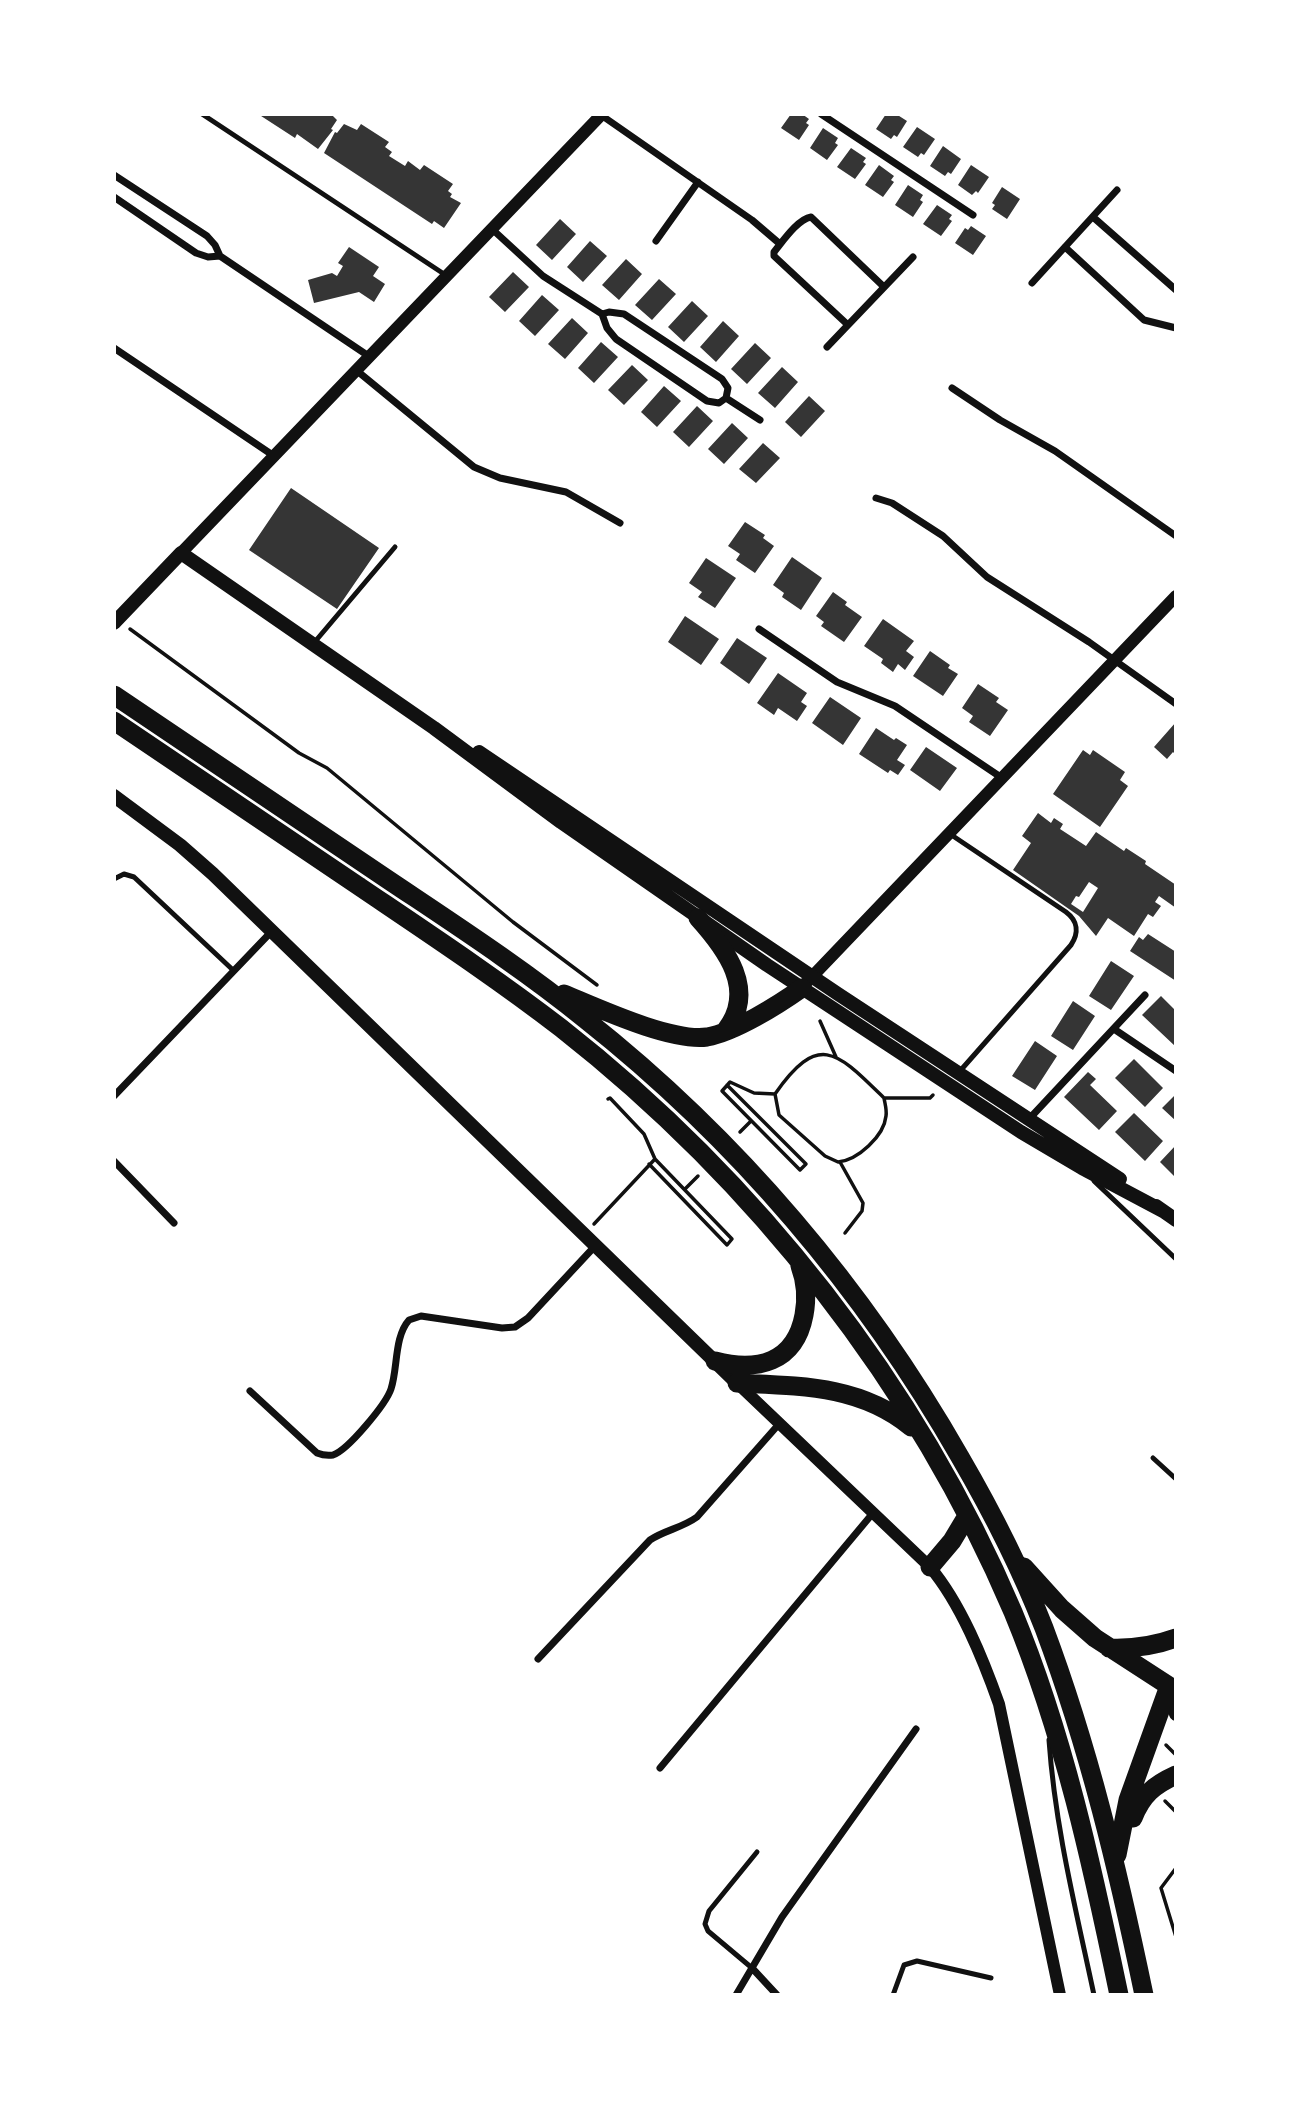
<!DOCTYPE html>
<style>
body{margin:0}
#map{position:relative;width:1290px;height:2109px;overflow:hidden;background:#fff;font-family:"Alegreya Sans",sans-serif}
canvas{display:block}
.frame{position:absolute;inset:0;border:116px solid #fff;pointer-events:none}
</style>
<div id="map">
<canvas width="1290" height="2109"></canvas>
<div class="frame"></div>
</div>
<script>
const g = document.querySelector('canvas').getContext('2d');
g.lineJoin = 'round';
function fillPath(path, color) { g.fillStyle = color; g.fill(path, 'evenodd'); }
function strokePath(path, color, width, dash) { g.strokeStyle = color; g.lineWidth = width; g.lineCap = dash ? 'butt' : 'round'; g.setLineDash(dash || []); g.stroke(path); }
fillPath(new Path2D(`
 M258,114H331L337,120L331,129L333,130L318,149L297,134L295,138Z
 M791,114H802L809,119L806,123L809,125L799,140L781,128Z
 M886,114H896L907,121L897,137L894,135L891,139L876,129Z
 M344,124L357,130L361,124L389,142L385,147L392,152L389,156L405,166L408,161L420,170L424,165L453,184L448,191L452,194L450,197L461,203L444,228L434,221L432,224L324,153L335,132L337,133Z
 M917,127L935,139L924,155L921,153L918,157L903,147Z
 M823,128L838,138L835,143L838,145L827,160L810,148Z
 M943,146L961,159L951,174L948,172L945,176L930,166Z
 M851,148L866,158L863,162L866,164L855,179L837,167Z
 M879,165L894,176L891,180L894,182L883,197L865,185Z
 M971,165L989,177L978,193L976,191L972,195L958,185Z
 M908,185L923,195L920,200L923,202L913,217L895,205Z
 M1002,187L1020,199L1007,219L992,209L995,205L992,203Z
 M937,205L952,215L949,219L952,221L941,236L923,224Z
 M560,219L576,234L552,260L536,245Z
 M971,226L986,236L973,255L955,243L965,228L968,230Z
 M590,241L607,256L583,282L567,267Z
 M349,247L379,267L373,276L385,284L374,302L359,292L314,303L308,280L332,273L337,276L343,266L338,263Z
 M626,259L642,274L619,300L602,285Z
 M513,272L529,287L505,312L489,297Z
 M659,279L676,294L652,320L635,305Z
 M542,295L559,310L535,336L519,321Z
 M692,301L708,316L684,342L668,327Z
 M572,318L588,333L565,359L548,344Z
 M723,321L739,336L716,362L700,347Z
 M601,342L618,357L594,383L578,368Z
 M755,343L771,358L747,384L731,369Z
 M632,365L648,380L624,405L608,390Z
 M782,367L798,382L775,408L758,393Z
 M664,386L681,401L657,427L641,412Z
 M809,396L825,411L801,437L785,422Z
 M697,406L713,421L689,447L673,432Z
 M732,423L748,438L724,464L708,449Z
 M763,443L780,458L756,483L739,469Z
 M291,488L379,548L337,609L249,550Z
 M745,522L765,535L763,538L774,546L755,573L736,560L740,554L728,546Z
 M792,557L822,578L801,610L782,597L784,593L773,585Z
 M706,558L736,578L715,608L698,597L702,592L689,583Z
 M833,592L847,602L845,605L862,617L844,642L821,626L824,622L816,616Z
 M685,616L719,639L701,665L668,642Z
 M883,619L914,641L906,651L914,657L905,670L898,664L893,672L881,663L883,659L864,646Z
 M737,638L767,658L749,684L720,663Z
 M930,651L950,665L948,668L958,674L943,696L913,676Z
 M778,673L807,693L801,702L807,706L797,721L778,708L774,715L757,703Z
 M978,684L999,698L996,702L1008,710L990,736L969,722L973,716L962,708Z
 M830,697L861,718L843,745L812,723Z
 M1176,722V755L1173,752L1167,759L1154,747Z
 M876,728L894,740L896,738L907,745L897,760L905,765L898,775L890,770L888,773L859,754Z
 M926,747L957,768L940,791L910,770Z
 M1083,750L1090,755L1093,750L1125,772L1120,780L1128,786L1100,827L1053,794Z
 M1038,813L1051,823L1054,818L1063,824L1060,829L1086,846L1096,832L1124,851L1126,848L1146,861L1145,864L1176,885V908L1159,896L1155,902L1161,906L1153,917L1148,914L1134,936L1108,918L1096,936L1079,916L1013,870L1031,843L1022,836ZM1089,882L1098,888L1083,912L1071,904L1076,896L1079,897Z
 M1148,934L1176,952V981L1130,951L1139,937L1143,940Z
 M1111,961L1134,976L1111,1010L1089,996Z
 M1161,996L1176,1011L1175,1046L1142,1015Z
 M1073,1001L1095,1016L1073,1050L1051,1036Z
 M1035,1041L1057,1056L1035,1090L1012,1076Z
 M1134,1059L1163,1088L1145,1107L1115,1078Z
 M1088,1072L1096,1079L1090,1085L1117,1111L1099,1130L1064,1097Z
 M1176,1094V1121L1162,1108Z
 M1134,1113L1163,1141L1145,1161L1115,1132Z
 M1176,1145V1178L1160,1162Z`), '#353535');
strokePath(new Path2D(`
 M130,629L299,753L327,768L513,922L597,985
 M820,1021L836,1057
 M727,1085L806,1164L800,1170L722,1091L730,1082L754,1093L775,1094
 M884,1098C885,1104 887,1110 886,1116C884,1136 858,1160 838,1162L825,1156L779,1115L775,1094C819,1031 837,1052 884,1098H930L933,1095
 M608,1099L610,1098L644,1134L655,1159L732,1239L727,1245L649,1164
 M740,1132L751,1121
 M840,1162L863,1203L862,1211L845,1233
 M685,1189L698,1176
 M594,1224L655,1159
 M1166,1745L1176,1755
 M1165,1801L1176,1812
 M1176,1868L1161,1888L1176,1937`), '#111', 3.5);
strokePath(new Path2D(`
 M202,114L447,276
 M313,644L395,547
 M950,834L1066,912C1078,921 1079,933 1071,945L960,1071
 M114,879L124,874L134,877L234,971
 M1094,1181L1176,1259
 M1153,1458L1176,1479
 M1049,1740C1055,1827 1076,1910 1094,1995
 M752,1968L708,1931L705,1924L709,1911L757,1852
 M893,1995L904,1965L917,1961L991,1978`), '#111', 5);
strokePath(new Path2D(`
 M821,114L973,215
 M601,115L752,220L780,244
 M114,175L207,236L215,245L220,256L370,357
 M114,197L196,253L208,257L220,256
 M1093,217L1176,290
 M492,229L543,276L602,314L607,328L616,339L707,401L719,403L726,398
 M656,241L698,182
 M1065,247L1144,320L1176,328
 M1032,283L1117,190
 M602,314L609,312L624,314L722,379L728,388L726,398
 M848,325L774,256V252C783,241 798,219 811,217L884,287
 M827,347L913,257
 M114,348L274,456
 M356,370L474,467L500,478L566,492L620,523
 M952,388L1000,420L1055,451L1176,536
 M726,398L760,420
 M876,498L892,503L943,536L987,577L1089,642L1176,704
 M759,629L837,682L895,706L1002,778
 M1114,1029L1176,1071
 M114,1096L272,931
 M1030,1118L1145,995
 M114,1161L174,1223
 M250,1391L317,1453C322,1455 327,1456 333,1455C348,1450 386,1404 391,1389C398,1368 394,1337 409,1320L421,1316L502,1328L515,1327L528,1318L596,1245
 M538,1659L650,1540C665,1530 682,1528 697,1517L779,1424
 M660,1768L873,1513
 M752,1968L777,1995
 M736,1995L782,1917L916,1729`), '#111', 7);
strokePath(new Path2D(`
 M181,553L602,114
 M806,983L1176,596
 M737,1383L930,1567C961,1604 983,1659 999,1704L1060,1995`), '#111', 12);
strokePath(new Path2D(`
 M114,623L181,553L434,728L561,822L767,965L1021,1132L1082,1168L1163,1211
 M479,752L838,994L1120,1179
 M114,796L180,845L213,874L737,1383
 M1156,1206L1176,1220
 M1169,1688L1176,1714`), '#111', 14);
strokePath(new Path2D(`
 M114,695C205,756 296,818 387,879C454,924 522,968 585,1019C737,1139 864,1289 960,1457C992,1512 1021,1569 1044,1628C1089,1748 1118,1870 1144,1995
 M114,721C196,777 278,832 360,887C428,933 496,978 561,1028C756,1181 916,1384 1013,1612C1064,1735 1092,1865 1119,1995
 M698,918C726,949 757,990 726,1030
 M564,994C598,1008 671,1042 707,1037C735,1032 778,1005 802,988
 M715,1361C757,1372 795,1363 804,1315C807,1299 806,1282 800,1266
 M737,1383C799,1386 860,1385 911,1427
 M930,1567L952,1541L967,1516
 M1024,1567L1062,1609L1095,1638L1169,1686L1128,1800L1117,1855
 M1109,1648C1133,1649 1154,1646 1176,1638
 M1133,1818C1142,1795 1154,1785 1176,1775`), '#111', 19);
</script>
